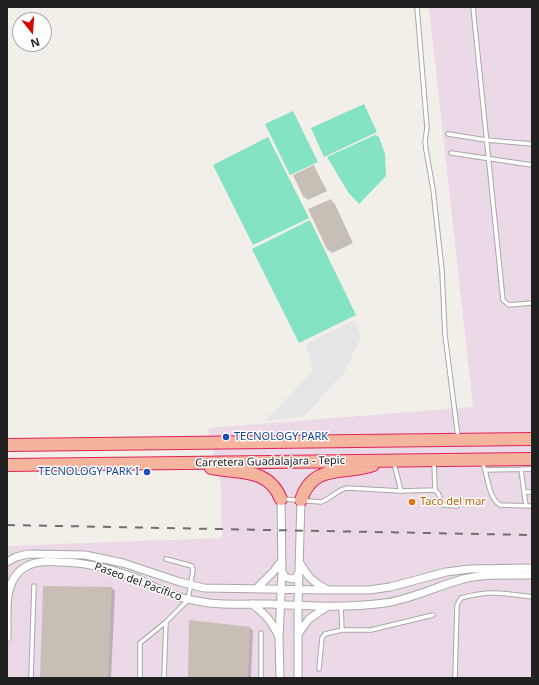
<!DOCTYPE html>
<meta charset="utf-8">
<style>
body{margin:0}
#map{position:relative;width:539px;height:685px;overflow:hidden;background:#f2efe8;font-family:"Noto Sans",sans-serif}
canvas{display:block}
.frame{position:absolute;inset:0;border:8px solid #212121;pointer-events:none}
.north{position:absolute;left:12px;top:12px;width:40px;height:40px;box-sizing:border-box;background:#fff;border:1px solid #a6a6a6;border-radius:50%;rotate:163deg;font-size:11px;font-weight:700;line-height:16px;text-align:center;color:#212121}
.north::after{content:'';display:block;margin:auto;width:14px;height:18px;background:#d20a00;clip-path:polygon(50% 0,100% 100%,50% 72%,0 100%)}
</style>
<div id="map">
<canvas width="539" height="685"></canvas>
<div class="frame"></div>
<div class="north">N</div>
</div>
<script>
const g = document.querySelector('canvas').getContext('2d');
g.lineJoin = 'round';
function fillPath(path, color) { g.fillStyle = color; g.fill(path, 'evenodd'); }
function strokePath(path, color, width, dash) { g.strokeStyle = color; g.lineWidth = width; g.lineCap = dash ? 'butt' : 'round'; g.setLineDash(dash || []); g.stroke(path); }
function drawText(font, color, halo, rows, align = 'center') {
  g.font = font + ' "Noto Sans",sans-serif'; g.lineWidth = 3; g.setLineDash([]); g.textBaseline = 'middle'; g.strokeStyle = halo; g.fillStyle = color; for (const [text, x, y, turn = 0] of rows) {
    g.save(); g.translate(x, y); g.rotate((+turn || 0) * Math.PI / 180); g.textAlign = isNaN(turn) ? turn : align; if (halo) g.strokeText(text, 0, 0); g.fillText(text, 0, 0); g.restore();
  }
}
fillPath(new Path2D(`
 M429,7H532V678H7V546L222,538L221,486L208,428L473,407Z`), '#ebd9e7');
fillPath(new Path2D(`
 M364,104L377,132L324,157L311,128Z
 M293,111L318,162L290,175L265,124Z
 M375,135L379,137L385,154L386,176L359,204L348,192L327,157Z
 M268,137L309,218L253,245L213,165Z
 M310,220L356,315L299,343L252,249Z`), '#83e3c2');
fillPath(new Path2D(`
 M354,320L361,337L343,375L303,417L265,421L313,371L306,344Z`), '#e5e5e5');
fillPath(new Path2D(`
 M313,167L316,170L327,191L308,200L305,197Z
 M331,200L335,204L353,243L332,253L327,249L309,210Z
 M112,588L115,591L111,678H41Z
 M250,628L253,631L251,678H189Z`), '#0003');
fillPath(new Path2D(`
 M314,165L324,188L304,198L293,175Z
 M331,199L349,239L327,249L308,209Z
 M43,586L112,587L108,678H40Z
 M189,620L250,627L248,678H188Z`), '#c7beb6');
const service = new Path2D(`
 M417,7L427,128L425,141L426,150L433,189L442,271L445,335L458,437
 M473,7L503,300L509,305L532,303
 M448,134L486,140L532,144
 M451,153L532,165
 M482,462L485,470L532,469
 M394,463L401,491
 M521,469L524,492H532
 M485,470C488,481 490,499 500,505L532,506
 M435,490L438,493L443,505L457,506
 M524,492L526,506
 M283,499L321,502C330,499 337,490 347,488L401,491L435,490L434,462
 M341,606L342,630H371L433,615
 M319,669L322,638L325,634L342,630
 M31,678L34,586
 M140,678V643L166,622L188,600L193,570L192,566L166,559
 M164,678L166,622
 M261,678V633
 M455,678L457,605L461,598C489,590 503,593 532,597`);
const minor = new Path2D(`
 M7,562L16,557L28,554L85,555L123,563L180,582L204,588L328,590H369L390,587L446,572L470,569L532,568
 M300,563C307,576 314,583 326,589
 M282,572L285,577L292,579L296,578L299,572
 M257,588L274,571L282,560
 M252,604C266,615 271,620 279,637
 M298,634L309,619L328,606
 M7,638C8,612 1,578 29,565C39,561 49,561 59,562C86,562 112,569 138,579C151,585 163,592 177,596C187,600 199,601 209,603C229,605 250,604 270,604C308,606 347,608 385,603C412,599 437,586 463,579C485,574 509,575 532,575
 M280,678L279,637L282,572L281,499
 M298,678V605L301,500`);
const trunk = new Path2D(`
 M7,445L532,439
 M7,465L532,459
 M211,468C239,474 268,467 281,499
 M301,500C313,463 343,475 373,465`);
strokePath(service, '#a8a8a8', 5.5);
strokePath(minor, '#a8a8a8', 9);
strokePath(trunk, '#e2225b', 14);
strokePath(service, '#fff', 3.5);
strokePath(minor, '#fff', 7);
strokePath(trunk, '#f5b49d', 12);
strokePath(new Path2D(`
 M7,525L532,535`), '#6f6f6f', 2, [8, 8]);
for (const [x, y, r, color] of [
 [226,437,4,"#1a4fb4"],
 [147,472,4,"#1a4fb4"],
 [412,502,4,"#e8710a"]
]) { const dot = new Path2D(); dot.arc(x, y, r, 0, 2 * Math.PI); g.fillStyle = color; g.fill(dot); strokePath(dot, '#fff', 1.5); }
drawText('11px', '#164399', '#fff', [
 ["TECNOLOGY PARK",234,437],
 ["TECNOLOGY PARK I",139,472,"right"]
], 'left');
drawText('11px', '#212121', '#fff', [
 ["Carretera Guadalajara - Tepic",270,462,-1],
 ["Paseo del Pacífico",138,582,20]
]);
drawText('11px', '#c56008', '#fff', [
 ["Taco del mar",420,502]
], 'left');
</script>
